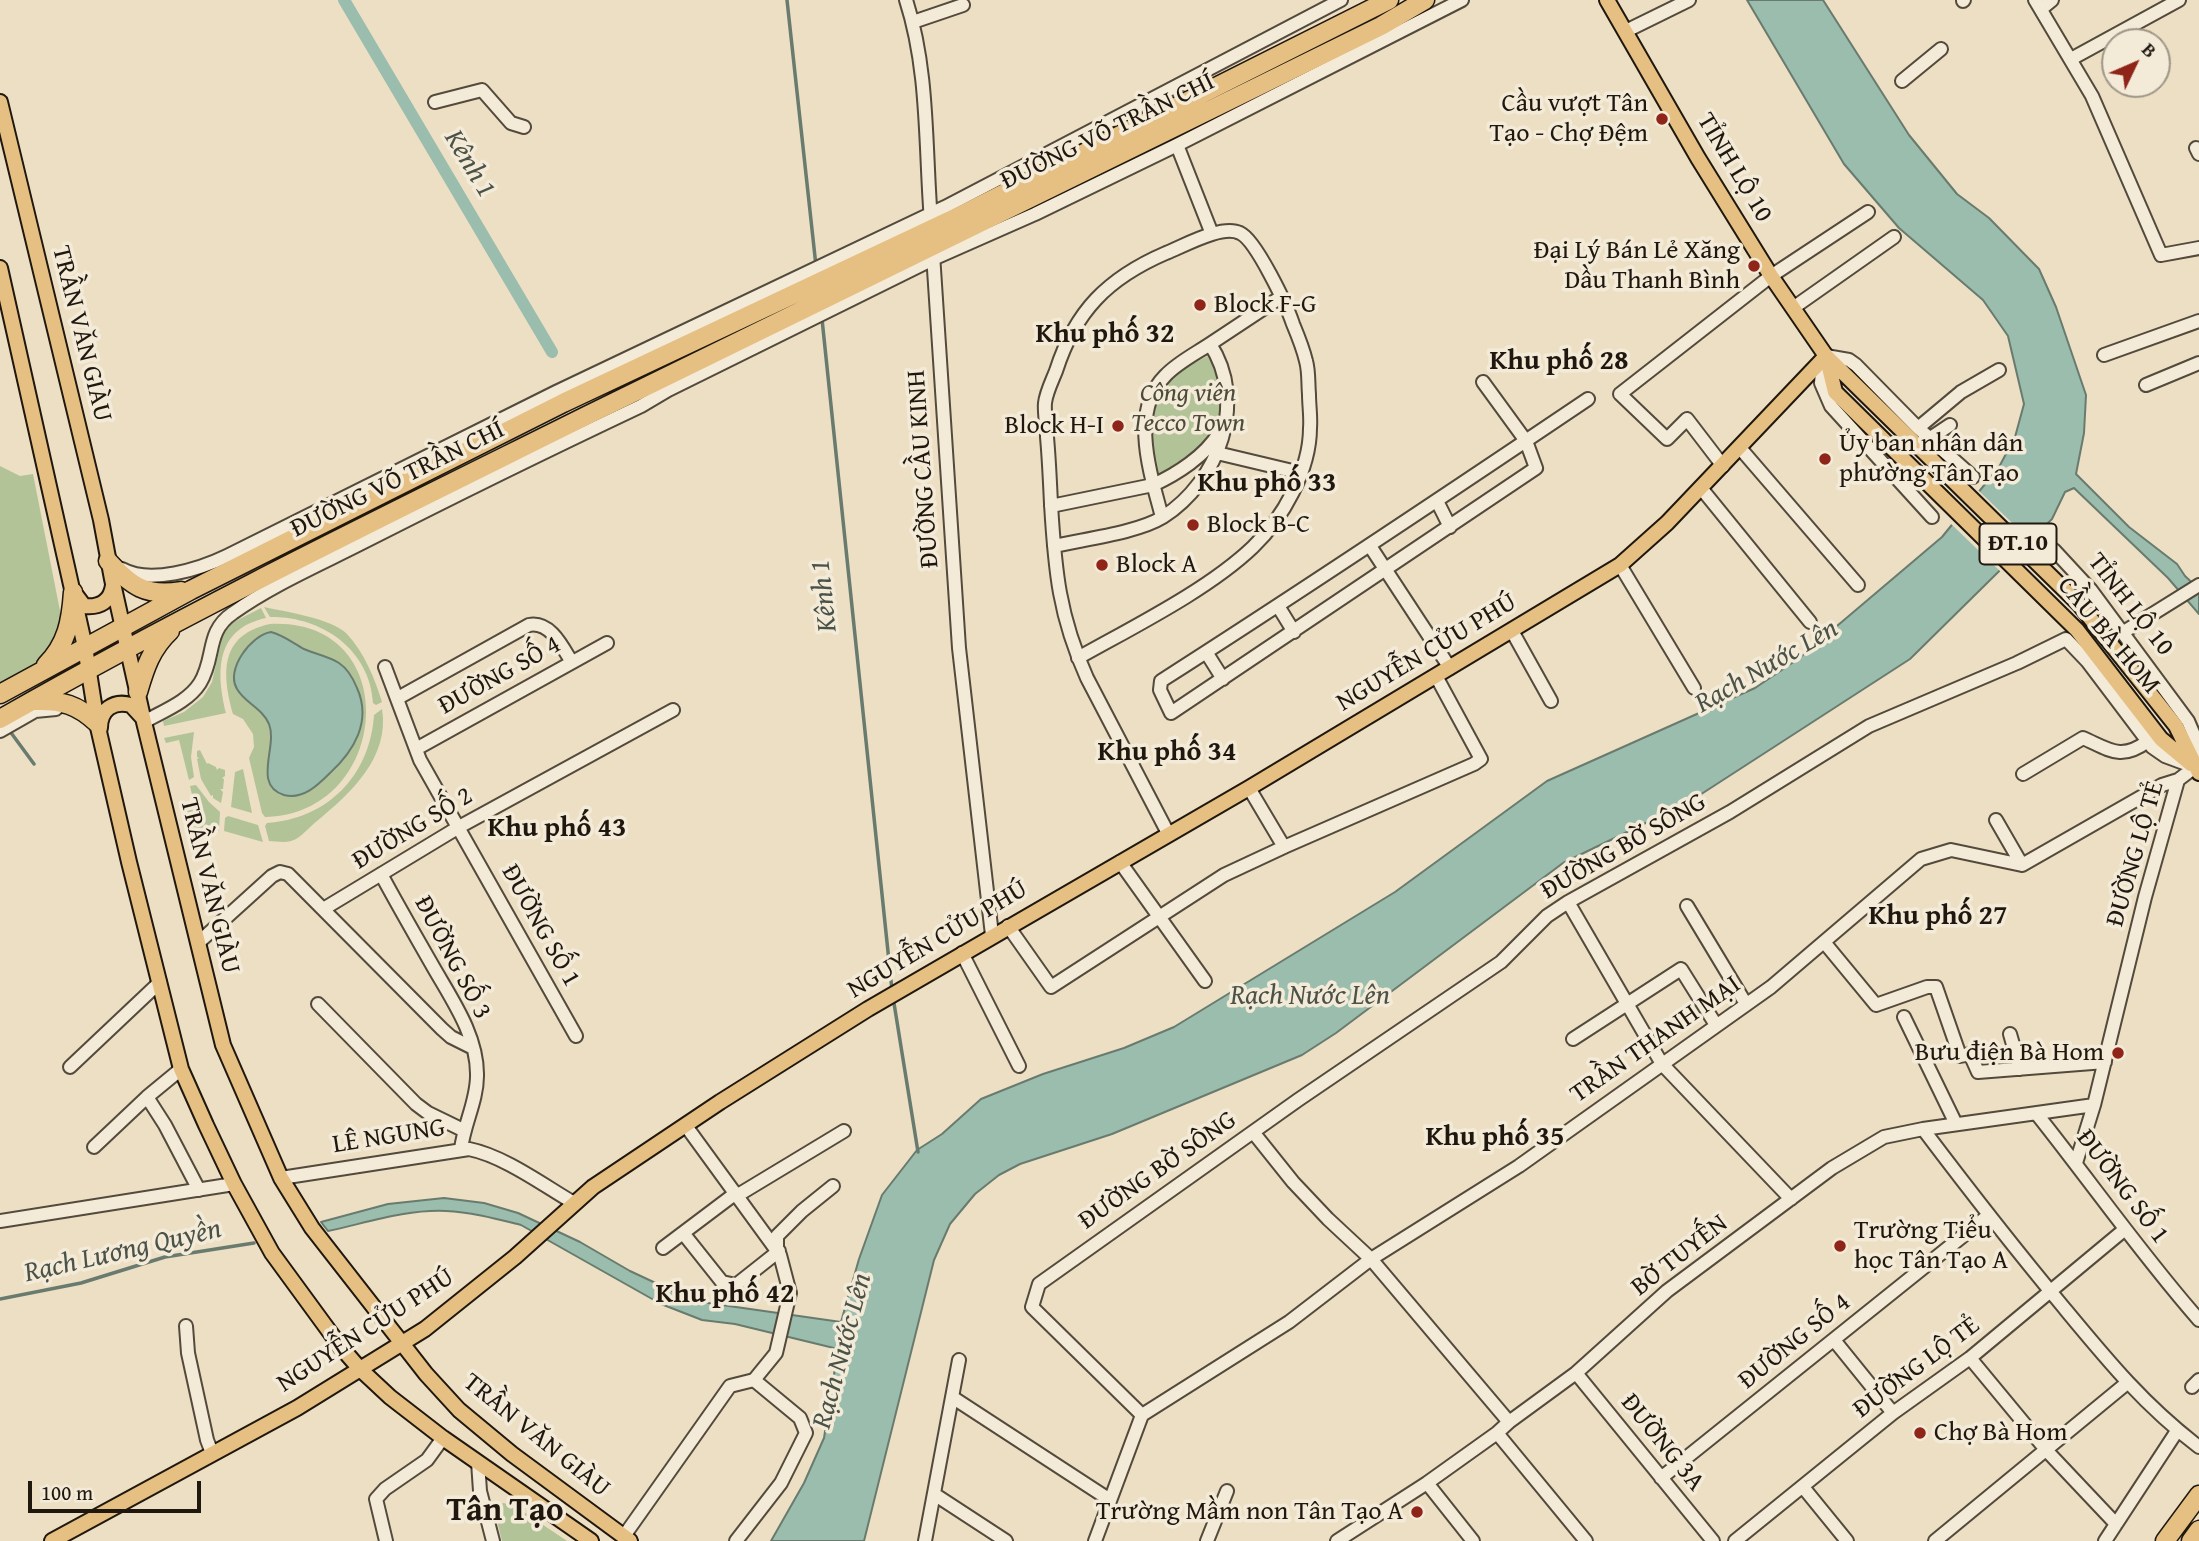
<!DOCTYPE html>
<meta charset="utf-8">
<style>
body{margin:0}
#map{position:relative;width:2199px;height:1541px;overflow:hidden;background:#ecdfc3;font-family:"Gentium Book Plus",serif}
canvas{display:block}
.north{position:absolute;left:2101px;top:28px;width:70px;height:70px;box-sizing:border-box;background:#f3ead8;border:2px solid #9f9688;border-radius:50%;rotate:46deg;font-size:19px;font-weight:700;line-height:28px;text-align:center;color:#20180f}
.north::after{content:'';display:block;margin:auto;width:24px;height:32px;background:#8f2418;clip-path:polygon(50% 0,100% 100%,50% 72%,0 100%)}
.scale{position:absolute;left:28px;top:1481px;width:173px;height:32px;box-sizing:border-box;border:4px solid #20180f;border-top:0;padding-left:9px;font-size:21px;line-height:24px;white-space:nowrap;color:#20180f;-webkit-text-stroke:5px #f3ead8;paint-order:stroke}
</style>
<div id="map">
<canvas width="2199" height="1541"></canvas>
<div class="north">B</div>
<div class="scale">100 m</div>
</div>
<script>
const g = document.querySelector('canvas').getContext('2d');
g.lineJoin = 'round';
function fillPath(path, color) { g.fillStyle = color; g.fill(path, 'evenodd'); }
function strokePath(path, color, width, dash) { g.strokeStyle = color; g.lineWidth = width; g.lineCap = dash ? 'butt' : 'round'; g.setLineDash(dash || []); g.stroke(path); }
function drawText(font, color, halo, rows, align = 'center') {
  g.font = font + ' "Gentium Book Plus",serif'; g.lineWidth = 7; g.setLineDash([]); g.textBaseline = 'middle'; g.strokeStyle = halo; g.fillStyle = color; for (const [text, x, y, turn = 0] of rows) {
    g.save(); g.translate(x, y); g.rotate((+turn || 0) * Math.PI / 180); g.textAlign = isNaN(turn) ? turn : align; if (halo) g.strokeText(text, 0, 0); g.fillText(text, 0, 0); g.restore();
  }
}
fillPath(new Path2D(`
 M1208,356C1247,414 1203,447 1159,480C1146,418 1144,385 1208,356Z
 M0,466L20,476L33,474L61,616L59,631L56,641L38,663L0,685Z
 M264,607C286,612 331,618 347,634C364,652 375,679 382,702L376,705L373,703C370,649 321,616 270,617Z
 M261,608L266,618C215,629 216,672 226,713L164,726L163,721L184,712L203,697L212,682L223,633L230,624Z
 M270,624C406,617 392,815 265,817L262,813L249,758L254,747L253,734L243,719L233,714C222,674 219,635 270,624Z
 M382,709C390,757 351,793 317,821C309,827 300,839 291,841C284,843 275,841 269,841L265,826L267,823C327,819 370,776 374,715Z
 M194,732L191,757L194,777L189,780L179,740L166,743L164,738Z
 M200,750L207,764L208,763L216,767L217,770L219,768L225,770V776L222,778L224,779L223,789H220L223,792L221,803L213,798V795L211,796L201,779L197,759L199,758L197,757V751Z
 M243,769L252,813L231,807L235,772Z
 M196,785L209,802L220,812L219,831L210,825L188,838L183,814L194,803L190,786Z
 M228,816L258,825L263,842L224,831L225,818Z
 M503,1503L515,1506L567,1541H502L495,1513L497,1506Z`), '#b3c398');
const water = new Path2D(`
 M1747,0H1823L1909,135L1957,194L1989,218L2039,269L2056,307L2086,395L2084,433L2076,474L2129,527L2177,564L2185,576L2199,589V614L2168,578L2074,488L2065,492L2052,519L1910,659L1689,802L1563,863L1336,1033L1302,1055L1112,1134L1020,1164L999,1175L975,1194L950,1224L934,1260L864,1541H771L804,1483L824,1438L838,1349L735,1324L702,1320L661,1304L521,1225C497,1219 471,1212 446,1211C407,1209 366,1223 328,1231L321,1222L388,1204L444,1198L484,1203L518,1213L580,1242L630,1271L694,1301L841,1322L859,1259L882,1195L917,1150L942,1134L981,1099L1043,1074L1124,1048L1174,1027L1395,892L1547,781L1755,688L1798,659L1942,537L1999,467L2015,437L2024,404L2008,336L1983,300L1899,228L1844,164Z
 M271,632C283,635 293,643 304,649C315,654 328,656 339,663C348,669 353,678 357,688C372,721 354,751 330,773C318,785 303,800 284,795C252,785 278,747 269,724C262,708 245,703 237,689C225,670 251,635 271,632Z`);
fillPath(water, '#9abdae');
strokePath(water, '#697b6e', 2);
fillPath(new Path2D(`
 M1977,489L2033,543L2002,573L1949,522Z`), '#ecdfc3');
strokePath(new Path2D(`
 M787,0L816,266
 M822,319L892,990
 M9,730L34,764
 M893,997L918,1152
 M0,1299L81,1283L165,1257L254,1243`), '#697b6e', 3.5);
strokePath(new Path2D(`
 M344,0L552,352`), '#9abdae', 12);
const minor = new Path2D(`
 M906,0C929,71 925,147 931,221
 M2035,0L2092,96L2161,255L2199,248
 M1963,1L1964,0
 M2041,9L2052,0
 M913,22L963,5
 M1626,31L1689,0
 M2071,59L2179,0
 M1902,81L1941,49
 M435,102L482,90L511,123L524,127
 M1177,145L1212,234
 M2196,148L2199,154
 M933,254L959,648L992,935
 M1793,308L1894,237
 M1210,344L1281,297
 M2104,355L2199,321
 M1483,382L1526,441L1536,468L1171,713L1160,690L1161,681C1305,589 1447,494 1588,399
 M2146,385L2199,363
 M1918,428L1961,392L1999,370
 M1929,439L1950,425
 M1740,448L1858,585
 M1217,453L1301,473
 M1723,466L1687,419L1667,439L1620,394L1771,276L1868,212
 M1701,488L1810,622
 M1437,501L1450,527
 M1051,506L1153,485C1177,474 1205,456 1219,433
 M1932,517L1831,406L1821,383L1822,371L1826,356L1849,360L1856,365L1918,428L1973,477
 M1054,546C1084,539 1137,533 1163,517C1219,481 1248,402 1210,344C1195,354 1177,363 1165,376C1129,412 1151,475 1162,517
 M1370,546L1450,668
 M2054,550L2091,590L2188,721L2194,735L2195,763
 M1620,565L1694,688
 M122,569C150,585 200,569 227,556L556,392L945,207L1341,0
 M1278,606L1294,632
 M1512,631L1551,701
 M2122,633L2199,585
 M1206,652L1223,679
 M1078,658C1133,627 1208,590 1253,547C1283,518 1310,470 1310,428C1311,417 1309,406 1309,394C1308,384 1309,371 1306,361C1303,348 1298,336 1293,324C1287,306 1256,240 1240,233C1222,224 1184,246 1166,253C1108,278 1075,311 1056,371C1052,381 1046,393 1045,403C1044,414 1047,426 1047,437C1049,459 1050,482 1051,504C1055,571 1059,616 1087,678L1169,835
 M385,667L420,760L576,1036
 M398,698L529,625C550,621 562,646 571,661
 M144,722C163,711 188,702 200,683C216,657 205,632 233,613C272,585 321,564 364,542C456,495 548,450 641,406L668,390L933,259L1035,214L1177,145L1462,0
 M0,731L35,711L56,709
 M416,749L607,643
 M2023,774L2083,738C2110,750 2121,761 2148,741
 M1249,788L1284,847
 M1996,820L2022,865
 M1120,862L1205,981
 M381,874C397,904 414,933 431,963C450,997 478,1035 477,1076C477,1101 464,1124 461,1149
 M1568,902L1662,1064L1791,1199
 M1687,906L1746,1004
 M325,908L459,827L673,710
 M1008,926L1051,987L1224,875L1284,847L1474,764L1481,759L1436,676
 M1824,942L1876,1005L1927,987H1936L1960,1056L1970,1054L1978,1072L2105,1062
 M198,943L272,876L280,872L288,874L442,1029L451,1037L473,1048
 M962,953L1019,1066
 M318,1004L416,1104L428,1113L463,1130
 M1904,1017L1956,1124
 M2010,1034L2020,1069
 M1573,1039L1681,969L1716,1025
 M70,1067L160,982
 M181,1069L147,1097L165,1125L199,1190
 M2036,1113C2091,1182 2141,1254 2199,1320
 M686,1126L780,1255L790,1293L776,1353L754,1380
 M1923,1129C1969,1190 2016,1250 2065,1309C2108,1361 2145,1406 2199,1447
 M1253,1132L1293,1182L1328,1219L1371,1259L1509,1422
 M94,1147L147,1097
 M2076,1163L2094,1105L2145,897L2178,780L2195,767
 M281,1178L469,1149C504,1156 543,1185 574,1203
 M738,1195L844,1131
 M0,1221L234,1184
 M683,1233L722,1282L736,1285L779,1251
 M777,1247V1236L802,1211L833,1186
 M663,1248L736,1193
 M186,1326L188,1353L207,1440L212,1453
 M1834,1340L1893,1413
 M1970,1358L2047,1451L2116,1524
 M1576,1373L1713,1541
 M2192,1387L2199,1380
 M952,1397L1110,1500
 M1142,1415L1032,1307L1039,1284L1298,1100L1501,962L1547,916L1568,902L1730,812L1869,726L2017,663L2066,639L2087,661L2152,747L2165,756L2192,766
 M1497,1433L1586,1541
 M478,1462L480,1491L493,1541
 M1661,1478L1989,1215
 M1427,1483L1473,1541
 M1803,1487L1847,1541
 M934,1494L1006,1541
 M624,1536L730,1386L754,1380L800,1418L806,1433L781,1483L736,1541
 M386,1541L376,1499L385,1489L427,1460L443,1438
 M925,1541L959,1360
 M1095,1541L1142,1415L1289,1322L1371,1259L1519,1166L1771,987L1921,859L1951,850L2022,865L2162,785L2178,780
 M1207,1541L1227,1491
 M1337,1541L1427,1483L1497,1433L1509,1422L1576,1373L1667,1291L1832,1168L1884,1137L1923,1129L2094,1105
 M1735,1541L1893,1413L1970,1358L2124,1230
 M1935,1541L2127,1383
 M2105,1541L2177,1431`);
const major = new Path2D(`
 M1607,0L1698,158L1771,276L1826,356L2079,604L2176,726L2199,773
 M0,102L101,520L112,579L144,722L223,1045L281,1178L312,1228L426,1374L459,1410L512,1454L630,1541
 M0,268L85,647L97,723L129,862L181,1069L206,1125L234,1184L272,1253L340,1346L360,1369L390,1397L443,1438L591,1541
 M1827,359L1835,392L2077,630L2161,739L2191,764
 M75,594L84,606C100,608 111,601 113,585
 M100,728C100,710 113,700 131,705L142,717
 M52,1541L297,1408L425,1329L515,1257L593,1187L720,1102L868,1009L1249,788L1620,565L1667,523L1826,356`);
const highway = new Path2D(`
 M108,561C131,586 146,597 181,591
 M46,665C67,644 71,621 73,592
 M138,692C145,668 151,649 170,631
 M0,694L191,590L563,403L951,220L1389,0
 M35,701C62,700 78,705 97,723
 M0,719C191,610 389,514 586,416C851,286 1116,157 1381,26L1425,0
 M2165,1541L2199,1495
 M2191,1541L2199,1530`);
strokePath(minor, '#534a3c', 16);
strokePath(major, '#20180f', 18);
strokePath(highway, '#20180f', 21);
strokePath(minor, '#f3ead8', 12);
strokePath(major, '#e6c082', 14);
strokePath(highway, '#e6c082', 18);
for (const [x, y, r, color] of [
 [1662,119,7,"#8f2418"],
 [1754,266,7,"#8f2418"],
 [1200,305,7,"#8f2418"],
 [1118,426,7,"#8f2418"],
 [1825,459,7,"#8f2418"],
 [1193,525,7,"#8f2418"],
 [1102,565,7,"#8f2418"],
 [2118,1053,7,"#8f2418"],
 [1840,1246,7,"#8f2418"],
 [1920,1433,7,"#8f2418"],
 [1417,1512,7,"#8f2418"]
]) { const dot = new Path2D(); dot.arc(x, y, r, 0, 2 * Math.PI); g.fillStyle = color; g.fill(dot); strokePath(dot, '#f3ead8', 2.5); }
for (const [x, y, w] of [
 [2018,544,77]
]) { const box = new Path2D(); box.roundRect(x - w / 2, y - 20.5, w, 41, 5); g.fillStyle = '#f3ead8'; g.fill(box); strokePath(box, '#20180f', 2); }
drawText('bold 24px', '#20180f', null, [
 ["ĐT.10",2018,544]
]);
drawText('26px', '#20180f', '#f3ead8', [
 ["Cầu vượt Tân",1648,104,"right"],
 ["Tạo - Chợ Đệm",1648,134,"right"],
 ["Đại Lý Bán Lẻ Xăng",1740,251,"right"],
 ["Dầu Thanh Bình",1740,281,"right"],
 ["Block F-G",1214,305],
 ["Block H-I",1104,426,"right"],
 ["Ủy ban nhân dân",1839,444],
 ["phường Tân Tạo",1839,474],
 ["Block B-C",1207,525],
 ["Block A",1116,565],
 ["Bưu điện Bà Hom",2104,1053,"right"],
 ["Trường Tiểu",1854,1231],
 ["học Tân Tạo A",1854,1261],
 ["Chợ Bà Hom",1934,1433],
 ["Trường Mầm non Tân Tạo A",1403,1512,"right"]
], 'left');
drawText('26px', '#20180f', '#f3ead8', [
 ["ĐƯỜNG VÕ TRẦN CHÍ",1108,132,-26],
 ["TỈNH LỘ 10",1734,168,59],
 ["TRẦN VĂN GIÀU",81,334,76],
 ["ĐƯỜNG CẦU KINH",924,469,-94],
 ["ĐƯỜNG VÕ TRẦN CHÍ",398,480,-26],
 ["TỈNH LỘ 10",2130,605,52],
 ["CẦU BÀ HOM",2108,636,50],
 ["NGUYỄN CỬU PHÚ",1427,653,-31],
 ["ĐƯỜNG SỐ 4",500,676,-29],
 ["ĐƯỜNG SỐ 2",413,829,-31],
 ["ĐƯỜNG BỜ SÔNG",1624,847,-30],
 ["ĐƯỜNG LỘ TẺ",2136,854,-74],
 ["TRẦN VĂN GIÀU",209,886,76],
 ["ĐƯỜNG SỐ 1",540,926,61],
 ["NGUYỄN CỬU PHÚ",938,940,-31],
 ["ĐƯỜNG SỐ 3",452,958,62],
 ["TRẦN THANH MẠI",1656,1040,-35],
 ["LÊ NGUNG",389,1137,-9],
 ["ĐƯỜNG BỜ SÔNG",1158,1171,-35],
 ["ĐƯỜNG SỐ 1",2122,1187,53],
 ["BỜ TUYẾN",1680,1256,-38],
 ["NGUYỄN CỬU PHÚ",366,1331,-33],
 ["ĐƯỜNG SỐ 4",1795,1342,-39],
 ["ĐƯỜNG LỘ TẺ",1917,1368,-37],
 ["TRẦN VĂN GIÀU",536,1436,39],
 ["ĐƯỜNG 3A",1662,1443,51]
]);
drawText('italic 26px', '#4c4b38', '#f3ead8', [
 ["Công viên",1188,394],
 ["Tecco Town",1188,424]
]);
drawText('italic 28px', '#4b5247', '#f3ead8', [
 ["Kênh 1",469,164,59],
 ["Kênh 1",825,596,-96],
 ["Rạch Nước Lên",1767,667,-30],
 ["Rạch Nước Lên",1310,997],
 ["Rạch Lương Quyền",123,1252,-13],
 ["Rạch Nước Lên",843,1351,-75]
]);
drawText('bold 28px', '#20180f', '#f3ead8', [
 ["Khu phố 32",1105,335],
 ["Khu phố 28",1559,362],
 ["Khu phố 33",1267,484],
 ["Khu phố 34",1167,753],
 ["Khu phố 43",557,829],
 ["Khu phố 27",1938,917],
 ["Khu phố 35",1495,1138],
 ["Khu phố 42",725,1295]
]);
drawText('bold 33px', '#20180f', '#f3ead8', [
 ["Tân Tạo",505,1512]
]);
</script>
